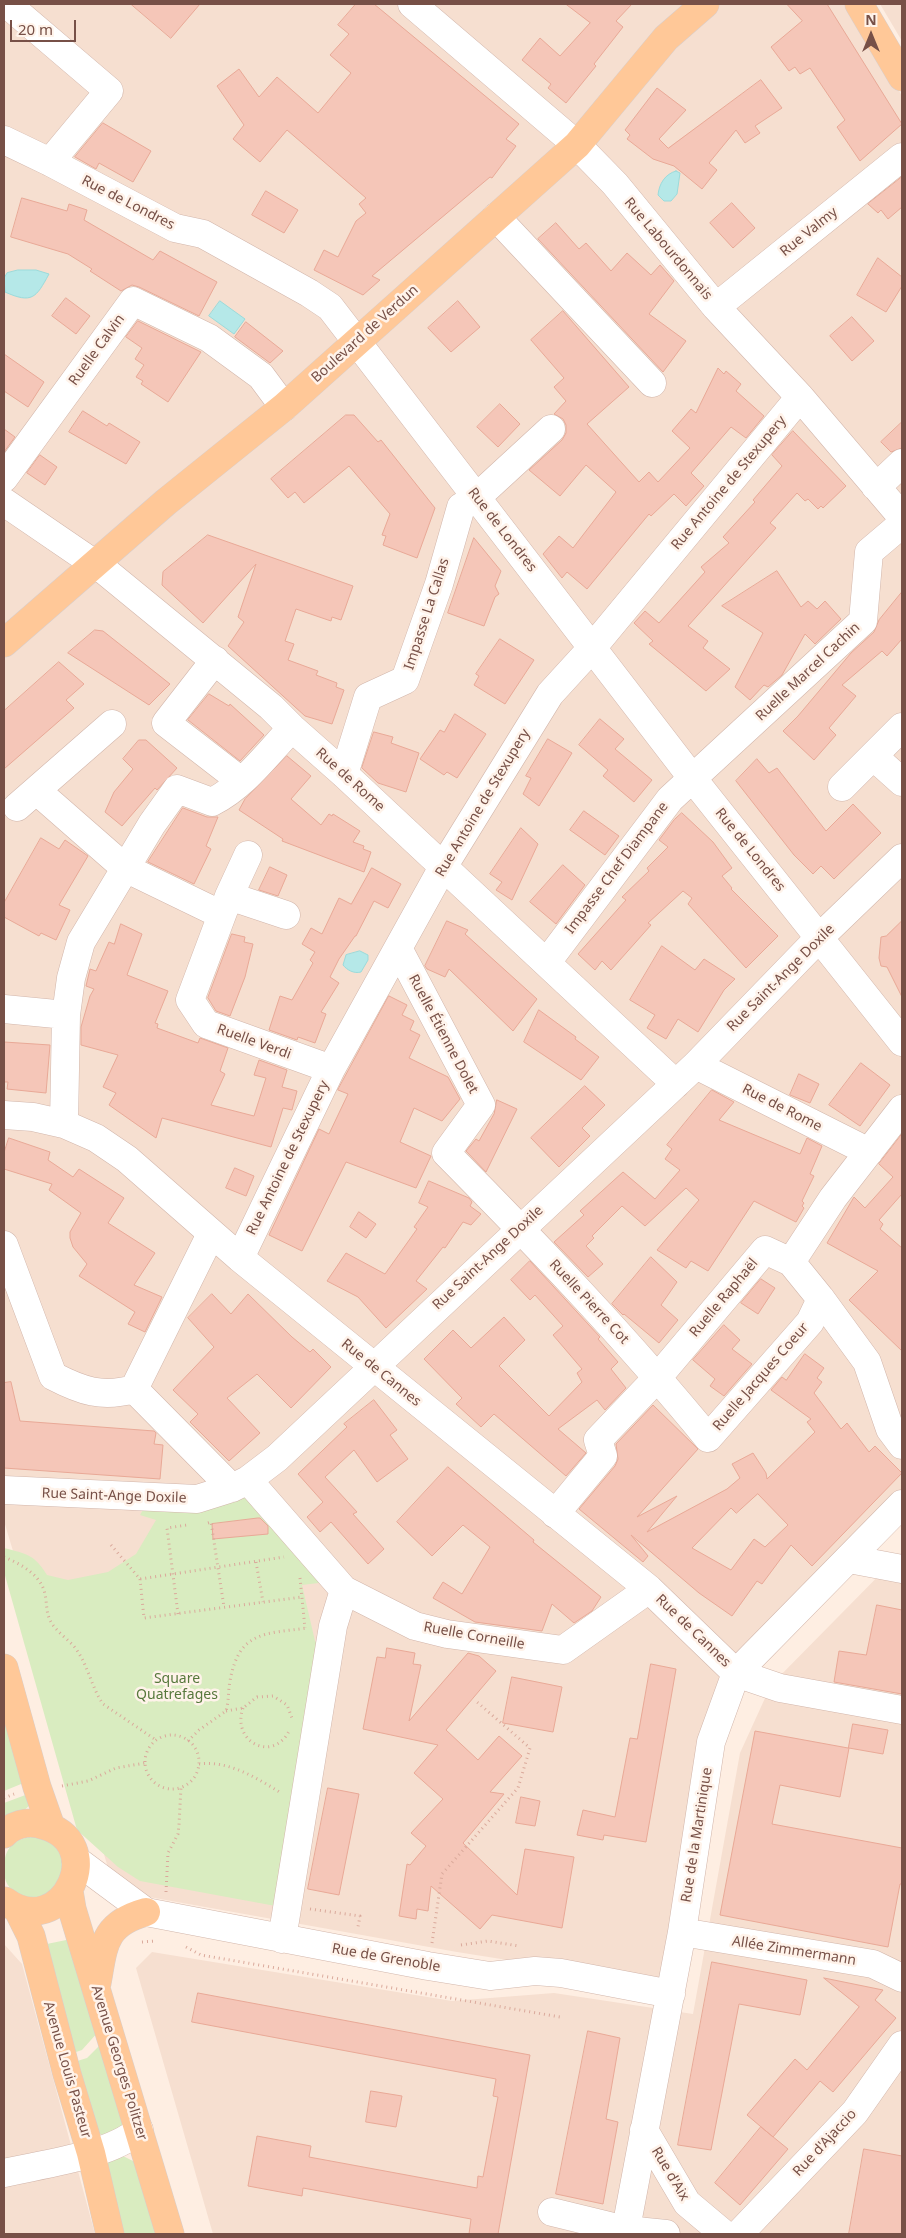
<!DOCTYPE html>
<meta charset="utf-8">
<style>
body{margin:0}
#map{position:relative;width:906px;height:2238px;overflow:hidden;background:#feeee2;font-family:"Noto Sans",sans-serif}
canvas{display:block}
.frame{position:absolute;inset:0;border:5px solid #775047;pointer-events:none}
.north{position:absolute;left:846px;top:10px;width:50px;height:50px;-webkit-text-stroke:4px #fff3ea;paint-order:stroke;rotate:0deg;font-size:14px;font-weight:700;line-height:20px;text-align:center;color:#775047}
.north::after{content:'';display:block;margin:auto;width:18px;height:22px;background:#775047;clip-path:polygon(50% 0,100% 100%,50% 72%,0 100%)}
.scale{position:absolute;left:10px;top:20px;width:66px;height:22px;box-sizing:border-box;border:2px solid #775047;border-top:0;padding-left:6px;font-size:15px;line-height:18px;white-space:nowrap;color:#775047;-webkit-text-stroke:4px #fff3ea;paint-order:stroke}
</style>
<div id="map">
<canvas width="906" height="2238"></canvas>
<div class="frame"></div>
<div class="north">N</div>
<div class="scale">20 m</div>
</div>
<script>
const g = document.querySelector('canvas').getContext('2d');
g.lineJoin = 'round';
function fillPath(path, color) { g.fillStyle = color; g.fill(path, 'evenodd'); }
function strokePath(path, color, width, dash) { g.strokeStyle = color; g.lineWidth = width; g.lineCap = dash ? 'butt' : 'round'; g.setLineDash(dash || []); g.stroke(path); }
function drawText(font, color, halo, rows, align = 'center') {
  g.font = font + ' "Noto Sans",sans-serif'; g.lineWidth = 5; g.setLineDash([]); g.textBaseline = 'middle'; g.strokeStyle = halo; g.fillStyle = color; for (const [text, x, y, turn = 0] of rows) {
    g.save(); g.translate(x, y); g.rotate((+turn || 0) * Math.PI / 180); g.textAlign = isNaN(turn) ? turn : align; if (halo) g.strokeText(text, 0, 0); g.fillText(text, 0, 0); g.restore();
  }
}
fillPath(new Path2D(`
 M4,4H847L902,96V1500L726,1676L671,1986L457,1952L138,1895L109,1871L4,1521Z
 M880,4H902V41Z
 M902,1552V2234H213L136,1968L152,1952L452,2001L554,1993L693,2014L740,1753L771,1685Z
 M4,1944L22,1964L95,2234H4Z`), '#f6dfd0');
fillPath(new Path2D(`
 M246,1495L327,1582L302,1585L315,1641L320,1647L281,1907L140,1881L118,1867L77,1830L4,1572V1548C27,1554 34,1554 47,1575L68,1580L108,1572L136,1554L156,1520L140,1515L144,1508Z
 M4,1706L26,1782L4,1791Z
 M28,1794L31,1804L19,1815L4,1816V1803Z
 M35,1836C57,1840 61,1851 66,1871L49,1896C43,1897 36,1899 30,1899C26,1899 22,1896 19,1894C8,1888 4,1882 4,1869C4,1847 14,1839 35,1836Z
 M71,1939L99,2031L82,2050L70,2054L42,1945Z
 M102,2043L125,2120L119,2131L104,2136L94,2131L74,2062L87,2058Z
 M119,2154L137,2163L157,2234H116L104,2165Z`), '#d9ecc0');
const water = new Path2D(`
 M676,171L680,173L677,194L671,201H664L658,195C659,184 665,174 676,171Z
 M18,270H36L49,274C36,298 32,304 5,292L4,278L7,273Z
 M220,301L245,319L234,334L209,316Z
 M360,951L368,955V960L361,972C354,974 347,970 343,965L346,955Z`);
fillPath(water, '#b5e8e8');
strokePath(water, '#9bdbdb', 1);
const building = new Path2D(`
 M131,4H200L171,38Z
 M356,4H374L519,124L506,139L516,146L492,178L490,177L372,276L380,280L363,295L314,270L324,250L338,257L356,221L366,213L359,204L366,198L287,130L260,162L233,139L244,125L217,86L239,69L259,97L277,77L318,113L351,73L330,55L349,34L338,25Z
 M566,4H632L616,21L623,27L594,64L596,66L566,103L548,88L551,84L522,60L540,38L560,56L590,23Z
 M787,4H827L902,124L860,161L837,127L845,120L810,68L800,74L795,67L789,71L771,47L802,21Z
 M761,80L782,108L755,126L760,133L745,143L736,130L709,163L717,170L702,189L674,166L653,159L627,139L630,135L625,130L657,88L686,110L659,139L668,148Z
 M103,123L151,151L133,182L99,163L96,169L75,157Z
 M902,177V207L888,219L881,210L878,213L868,204Z
 M266,191L298,210L284,233L252,215Z
 M22,198L67,211L69,204L87,210L84,220L153,260L160,251L217,282L199,316L139,287L132,285L121,291L90,271L92,269L68,254L11,237Z
 M732,203L755,228L733,248L710,223Z
 M556,223L579,249L586,243L611,271L627,253L651,275L660,265L674,281L649,314L686,341L663,372L538,239Z
 M878,258L902,277V286L886,312L857,295Z
 M66,298L90,316L76,334L52,316Z
 M458,301L480,327L451,352L428,328Z
 M563,311L629,387L587,424L639,482L649,472L658,482L690,448L672,431L691,409L696,413L718,368L724,374L726,371L741,384L736,391L764,416L746,438L731,427L691,473L704,486L686,506L674,494L651,516L649,514L587,589L567,572L562,578L543,554L559,536L573,548L616,492L586,465L560,496L529,470L562,440L566,433V425L563,419L554,414L566,401L554,387L564,378L531,340Z
 M852,317L874,341L852,361L830,336Z
 M138,321L201,352L168,402L141,384L143,381L136,377L144,365L135,359L142,348L126,337Z
 M246,322L283,351L270,363L235,337Z
 M4,354L44,382L28,407L4,391Z
 M500,404L520,424L498,447L477,427Z
 M83,411L107,426L109,423L140,442L126,464L69,432Z
 M346,415H354L378,442L381,440L435,508L417,558L383,545L386,536L382,535L390,514L349,466L304,503L295,492L288,498L271,479Z
 M902,422V448L891,452L881,442Z
 M4,429L15,437L4,452Z
 M793,431L846,486L823,508L821,506L818,509L808,499L805,501L797,493L770,523L776,528L688,626L708,641L703,648L730,669L706,691L649,644L653,641L634,623L645,611L659,623L705,572L701,567L729,543L723,537L755,502L753,500L782,466L772,455Z
 M40,455L57,467L45,485L27,473Z
 M208,535L353,586L341,620L332,617L331,621L296,609L285,641L294,644L288,660L318,671L316,675L337,683L336,687L344,690L332,724L305,716L228,646L244,622L238,617L256,564L203,623L162,585L163,572Z
 M474,538L501,571L495,586L499,594L495,597L484,626L448,613Z
 M777,571L801,607L808,601L817,609L825,601L841,619L815,644L805,634L782,675L768,687L764,685L750,700L735,687L763,633L722,606Z
 M902,592V639L887,656L882,651L842,685L856,696L829,728L836,735L814,760L783,731L798,716L851,653L874,632L879,620Z
 M95,630L103,631L170,684L149,705L68,653Z
 M500,639L534,660L505,704L474,685L479,676L476,674Z
 M59,662L84,684L66,700L74,708L4,769V711Z
 M209,694L229,706L230,704L264,735L240,761L188,720Z
 M455,714L486,734L457,778L447,772L444,775L420,759L440,730L444,732Z
 M600,719L624,739L615,749L652,780L634,802L603,776L608,770L579,745Z
 M374,732L393,737L391,743L419,753L406,792L378,783L362,768Z
 M548,739L572,753L539,806L523,794L531,778L526,776Z
 M139,740H146L177,768L157,790L155,788L122,826L105,812L114,792L133,769L123,759Z
 M287,756L311,776L291,799L321,825L329,814L332,816L333,814L360,831L353,842L364,846L363,849L371,852L364,872L282,841L283,839L239,810L245,799Z
 M757,759L769,773L777,768L826,831L853,804L881,833L834,879L821,866L813,874L794,855L736,781Z
 M183,808L207,817H218L206,846L211,849L194,884L148,862Z
 M584,811L619,836L605,855L570,830Z
 M682,813L713,842L732,868L722,876L732,888L731,889L778,936L746,968L688,904L692,898L683,891L648,923L651,925L611,970L602,961L595,970L578,954L626,900L622,897L649,871L647,868L668,847L659,840L674,820Z
 M521,828L538,844L512,900L496,890L502,882L490,874Z
 M41,838L59,849L65,840L88,856L59,905L70,910L56,940L41,933L39,936L4,917V903Z
 M563,865L585,885L556,924L530,902Z
 M270,867L287,875L278,896L259,890Z
 M372,868L401,884L388,908L374,901L356,936H355L339,959L330,977L339,983L321,1012L326,1014L315,1043L298,1037L297,1040L269,1030L280,996L292,1000L313,963L310,960L315,952L302,944L311,928L322,934L339,898L351,904Z
 M447,921L468,930L465,934L537,999L513,1031L449,969L445,977L427,969L425,966Z
 M902,921V997L887,967L881,966L879,958L881,937L886,936Z
 M121,924L142,934L127,975L168,991L155,1023L158,1024L157,1028L198,1043L200,1038L228,1048L220,1071L225,1074L211,1105L254,1116L266,1078L254,1075L259,1060L287,1070L282,1087L297,1091L292,1110L283,1108L271,1147L162,1118L156,1138L109,1105L116,1093L103,1087L118,1055L81,1045V1027L90,996L94,989L86,986L90,969L96,971L109,942L114,944Z
 M232,934L245,937L244,942L253,944L245,977L230,1016L216,1011L208,998Z
 M662,946L695,970L704,959L735,979L724,990L698,1032L678,1019L666,1039L647,1028L655,1015L630,1000Z
 M389,996L407,1005L402,1015L414,1021L410,1030L420,1035L409,1058L448,1077L460,1099L442,1121L414,1108L400,1142L431,1156L416,1188L346,1162L302,1251L269,1235L319,1129L329,1134L348,1094L338,1090Z
 M539,1010L576,1037L575,1039L599,1057L581,1080L524,1042Z
 M4,1042L50,1045L46,1093L7,1089L8,1082H4Z
 M861,1063L890,1085L860,1126L829,1105Z
 M799,1074L819,1084L810,1103L790,1095Z
 M585,1086L605,1105L582,1128L590,1136L559,1167L531,1138Z
 M712,1090L734,1102L719,1120L800,1154L807,1138L822,1146L810,1174L814,1176L802,1201L804,1203L802,1206L804,1208L796,1222L754,1201L708,1271L691,1261L686,1268L657,1250L699,1200L686,1188L645,1226L622,1206L592,1236L594,1238L586,1246L603,1264L588,1277L554,1242L584,1215L580,1211L623,1172L655,1199L680,1170L665,1159L672,1149L667,1145Z
 M497,1100L517,1109L486,1172L466,1151L476,1139L479,1141L494,1114Z
 M902,1134V1194L879,1220L883,1224L880,1229L902,1248V1351L849,1300L878,1271L827,1243L854,1197L865,1208L893,1177L879,1164Z
 M9,1138L50,1152L48,1160L73,1177L79,1169L124,1198L108,1223L155,1253L134,1285L162,1297L145,1332L128,1324L135,1312L79,1276L87,1264L73,1247L70,1238V1232L81,1213L49,1190L52,1184L4,1169V1153Z
 M235,1168L254,1176L246,1196L226,1188Z
 M429,1181L469,1198L472,1202L470,1206L481,1214L471,1225L463,1222L445,1248L443,1247L416,1281L427,1289L386,1328L358,1297L327,1281L346,1253L385,1274L417,1229L414,1227L428,1207L419,1203Z
 M359,1212L376,1224L366,1238L350,1227Z
 M651,1257L677,1282L661,1305L678,1320L659,1343L624,1314L623,1315L612,1304Z
 M530,1261L600,1337L598,1339L618,1362L611,1369L626,1388L605,1410L597,1400L558,1429L586,1453L566,1476L494,1414L481,1427L456,1404L462,1398L424,1359L453,1330L471,1348L504,1317L525,1340L499,1366L549,1416L582,1382L577,1373L582,1369L553,1335L563,1326L535,1295L530,1300L511,1280Z
 M761,1279L775,1288L758,1314L741,1303Z
 M212,1294L231,1314L248,1294L292,1337L310,1352L313,1349L331,1367L291,1408L257,1374L227,1398L260,1433L229,1461L190,1422L198,1414L173,1390L214,1347L188,1318Z
 M724,1325L740,1340L732,1349L752,1364L724,1396L710,1386L715,1379L693,1360Z
 M805,1354L824,1368L817,1378L822,1382L814,1393L841,1429L847,1423L869,1452L875,1446L902,1473L812,1566L791,1545L762,1584L757,1581L732,1616L699,1593L631,1535L648,1556L643,1562L579,1509L615,1466L618,1459L616,1444L653,1405L698,1449L637,1517L677,1496L647,1532L727,1489L740,1478L732,1464L753,1453L766,1473L767,1479L815,1432L807,1422L811,1419L771,1390L782,1377L786,1380ZM758,1494L788,1525L765,1547L754,1539L731,1570L692,1548L731,1508L736,1513Z
 M11,1382L20,1421L154,1431L156,1433L154,1444L163,1445L160,1479L4,1468V1383Z
 M374,1400L397,1430L390,1435L408,1459L377,1482L354,1450L325,1477L357,1512L353,1514L384,1549L368,1564L331,1522L320,1532L307,1517L323,1502L298,1474L347,1427L344,1424Z
 M448,1467L534,1540L533,1542L601,1597L592,1611L574,1623L552,1604L542,1631L475,1622L433,1598L443,1582L462,1594L490,1547L463,1525L432,1556L397,1522Z
 M258,1518H260L268,1526V1534L213,1539L212,1524Z
 M877,1605L902,1610V1694L834,1682L839,1651L866,1655Z
 M387,1648L415,1653L413,1664L421,1665L409,1721L468,1653L479,1656L496,1671L446,1730L478,1760L499,1736L522,1756L490,1792L504,1794L463,1843L517,1895L525,1849L574,1857L562,1928L492,1915L480,1929L431,1886L428,1911L417,1909L416,1919L399,1916L407,1864L410,1865L426,1846L411,1833L443,1799L414,1773L438,1745L363,1729L377,1657L385,1658Z
 M651,1664L676,1669L646,1842L604,1835L603,1840L577,1835L583,1810L615,1817L630,1738L637,1739Z
 M512,1677L562,1687L553,1732L503,1723Z
 M853,1724L888,1730L883,1754L849,1748L840,1797L780,1785L772,1824L902,1848V1884H900L888,1947L720,1915L755,1731L848,1748Z
 M328,1788L359,1794L339,1895L308,1889Z
 M521,1797L540,1801L535,1826L516,1823Z
 M712,1962L807,1980L800,2015L739,2004L711,2150L678,2145Z
 M824,1978L883,1990L875,2000L896,2018L833,2092L820,2081L773,2137L747,2115L795,2059L807,2070L859,2007Z
 M198,1993L530,2055L498,2234H469L471,2219L303,2188L302,2196L248,2186L257,2136L311,2146L309,2157L477,2188L478,2176L483,2177L498,2097L493,2096L496,2079L192,2022Z
 M588,2031L620,2038L606,2119L618,2122L603,2204L556,2194Z
 M371,2091L402,2096L396,2127L366,2122Z
 M761,2127L788,2149L740,2205L715,2183Z
 M864,2149L902,2156V2234H849Z`);
fillPath(building, '#f5c6b8');
strokePath(building, '#e9a997', 1);
const minor = new Path2D(`
 M7,4L109,91L50,162
 M412,4L577,145L615,184L716,307L800,397L902,517
 M4,140L50,162L175,228L203,234L309,293L330,307L693,779L902,1042
 M496,217L652,383
 M716,307L902,157
 M4,478L133,301L209,338L261,376L284,407
 M875,486L884,480L902,463
 M4,502L105,571L271,707L292,728L344,774L676,1084
 M215,660L166,723L241,781
 M873,756L902,782
 M344,774L368,697L405,680L439,584L461,507L476,498L551,429
 M842,787L902,727
 M37,791L125,868L222,915
 M17,807L112,724
 M248,855L229,896L190,1000L206,1024L331,1069
 M229,896L286,915
 M399,950L481,1105L446,1153C537,1245 626,1338 708,1438L810,1322L821,1299
 M547,962L670,799L863,621L869,552L902,524
 M4,1009L66,1015
 M696,1065L869,1152
 M4,1115L33,1117L64,1124L96,1138L127,1159L240,1258L649,1589L736,1673L780,1688L902,1710
 M64,1124L66,1015L71,978L81,942L152,824L177,789L212,802C244,786 267,754 292,728
 M4,1245L53,1376C82,1391 102,1398 134,1389L232,1488
 M240,1258L331,1069L443,867L550,694L592,648L800,397
 M791,1262L821,1299L867,1362L890,1429L902,1445
 M134,1389L211,1234
 M248,1480L344,1590L415,1626L447,1634L563,1650L649,1589
 M4,1490L197,1499L232,1488L248,1480L277,1458L696,1065L820,937L902,858
 M555,1514L603,1456L598,1440L658,1377L765,1250L791,1262L833,1198L902,1109
 M849,1559L902,1569
 M76,1860L146,1912L428,1966L490,1976L535,1971L561,1973L671,1994
 M682,1932L873,1964L902,1978
 M282,1939L333,1626L344,1590
 M644,2130L687,2203L724,2234
 M4,2173C43,2164 110,2156 139,2130
 M552,2212L626,2230L666,2234
 M625,2234L682,1932L711,1742L736,1673L902,1504
 M739,2234L855,2112L902,2045`);
const major = new Path2D(`
 M859,4L902,77
 M4,643L166,502L284,407L577,145L666,38L705,4
 M4,1668L37,1787L51,1827
 M4,1834C12,1825 27,1821 39,1824C113,1840 62,1944 5,1901
 M69,1891L72,1909L170,2234
 M17,1908L31,1936L67,2074L91,2153L110,2234
 M97,1983C104,1945 103,1924 146,1912`);
strokePath(minor, '#d2b6ab', 29);
strokePath(major, '#d9cecb', 29);
strokePath(new Path2D(`
 M208,1523L211,1522L224,1607
 M111,1545L140,1579L284,1557
 M4,1557C21,1564 41,1575 45,1594C47,1603 46,1612 50,1620C56,1633 71,1640 78,1652C89,1669 92,1688 103,1704L156,1740
 M256,1562L263,1602
 M300,1578L305,1628
 M140,1579L144,1618L302,1597
 M178,1614L167,1528L187,1525
 M243,1708C231,1742 273,1763 289,1731
 M226,1711L243,1708L257,1697L273,1696L287,1705L292,1718
 M145 1762a27 27 0 1 1 54 0a27 27 0 1 1-54 0Z
 M188,1741L199,1730L226,1711C229,1701 228,1691 230,1681C239,1630 266,1634 307,1628
 M199,1764C228,1760 257,1778 281,1793
 M62,1786L88,1781L116,1768L145,1763
 M4,1798L14,1794
 M166,1892L168,1853L178,1834L179,1825L181,1787
 M310,1909L360,1916L358,1927
 M142,1942L155,1941
 M432,1943L442,1874L518,1788L530,1748L477,1702
 M461,1945L488,1941L519,1946
 M186,1947L201,1955L560,2017`), '#daa99b', 3, [1, 4]);
strokePath(minor, '#fff', 28);
strokePath(major, '#ffc898', 28);
drawText('14px', '#775047', '#fff3ea', [
 ["Rue de Londres",128,203,27],
 ["Rue Valmy",809,232,-39],
 ["Rue Labourdonnais",668,249,50],
 ["Boulevard de Verdun",365,334,-42],
 ["Ruelle Calvin",97,350,-54],
 ["Rue Antoine de Stexupery",729,483,-50],
 ["Rue de Londres",502,530,52],
 ["Impasse La Callas",427,614,-72],
 ["Ruelle Marcel Cachin",808,672,-43],
 ["Rue de Rome",350,780,42],
 ["Rue Antoine de Stexupery",483,803,-59],
 ["Rue de Londres",750,850,51],
 ["Impasse Chef Diampane",617,868,-53],
 ["Rue Saint-Ange Doxile",781,978,-45],
 ["Ruelle Étienne Dolet",443,1034,62],
 ["Ruelle Verdi",254,1042,20],
 ["Rue de Rome",782,1108,27],
 ["Rue Antoine de Stexupery",288,1158,-64],
 ["Rue Saint-Ange Doxile",488,1258,-43],
 ["Ruelle Raphaël",724,1298,-50],
 ["Ruelle Pierre Cot",589,1302,47],
 ["Rue de Cannes",381,1373,39],
 ["Ruelle Jacques Coeur",761,1377,-49],
 ["Rue Saint-Ange Doxile",114,1496,2],
 ["Rue de Cannes",693,1631,44],
 ["Ruelle Corneille",474,1636,10],
 ["Rue de la Martinique",697,1835,-81],
 ["Allée Zimmermann",794,1951,9],
 ["Rue de Grenoble",386,1958,10],
 ["Avenue Georges Politzer",119,2063,73],
 ["Avenue Louis Pasteur",67,2070,74],
 ["Rue d'Ajaccio",825,2143,-47],
 ["Rue d'Aix",670,2174,59]
]);
drawText('14px', '#57783c', '#fff3ea', [
 ["Square",177,1679],
 ["Quatrefages",177,1695]
]);
</script>
